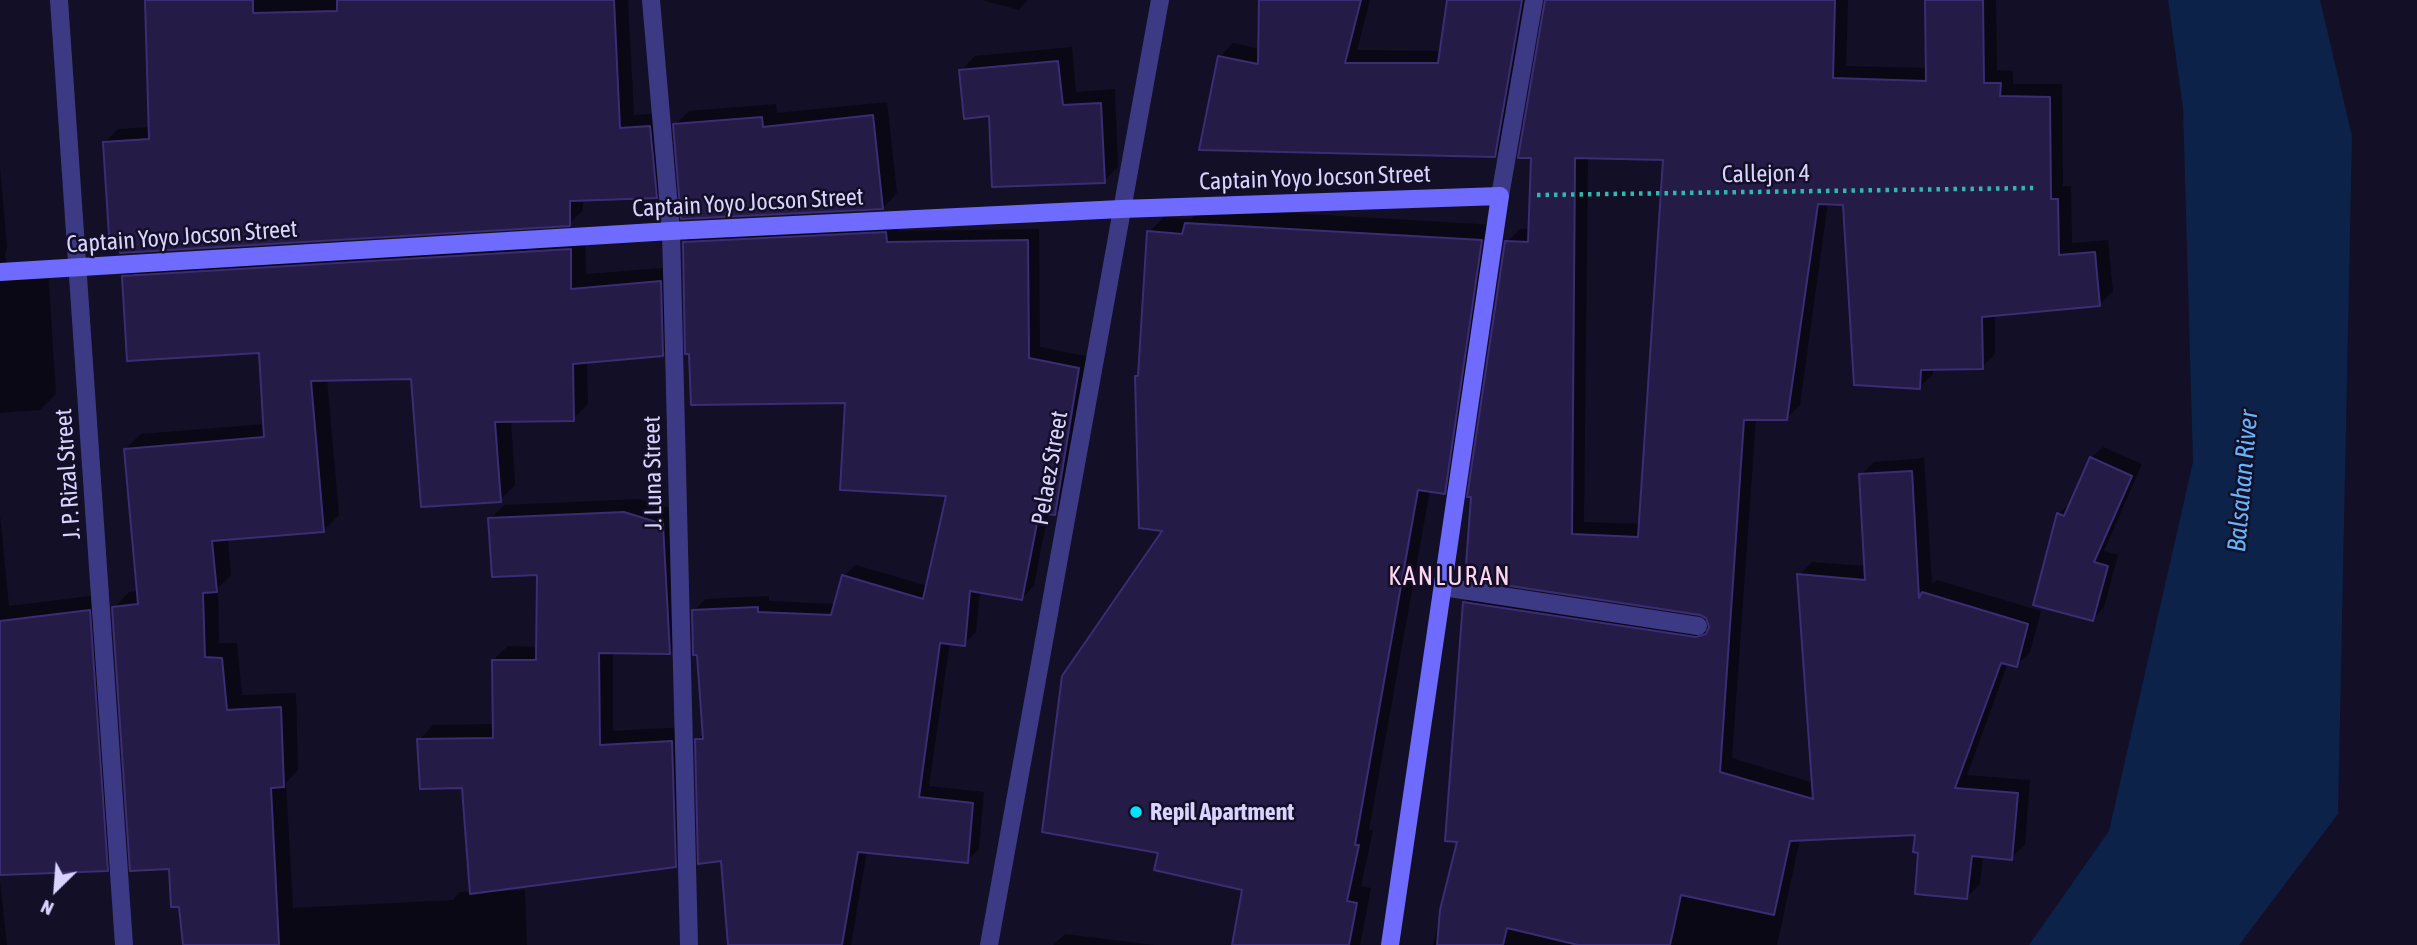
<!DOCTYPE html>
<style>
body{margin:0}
#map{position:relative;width:2417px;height:945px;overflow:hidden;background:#130f26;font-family:"Asap Condensed",sans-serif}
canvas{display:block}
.north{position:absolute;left:21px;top:854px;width:70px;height:70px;-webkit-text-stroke:5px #130f26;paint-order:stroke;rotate:205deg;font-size:19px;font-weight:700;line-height:28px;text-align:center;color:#d9d4ff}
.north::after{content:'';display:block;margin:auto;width:24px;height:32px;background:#d9d4ff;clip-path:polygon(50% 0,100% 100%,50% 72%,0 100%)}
</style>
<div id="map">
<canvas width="2417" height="945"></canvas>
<div class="north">N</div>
</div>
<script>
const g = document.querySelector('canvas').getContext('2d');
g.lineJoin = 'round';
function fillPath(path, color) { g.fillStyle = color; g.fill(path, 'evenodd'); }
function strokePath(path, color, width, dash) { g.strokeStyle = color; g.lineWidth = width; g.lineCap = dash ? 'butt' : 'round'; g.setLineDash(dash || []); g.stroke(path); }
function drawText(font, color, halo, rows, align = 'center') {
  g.font = font + ' "Asap Condensed",sans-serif'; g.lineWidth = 5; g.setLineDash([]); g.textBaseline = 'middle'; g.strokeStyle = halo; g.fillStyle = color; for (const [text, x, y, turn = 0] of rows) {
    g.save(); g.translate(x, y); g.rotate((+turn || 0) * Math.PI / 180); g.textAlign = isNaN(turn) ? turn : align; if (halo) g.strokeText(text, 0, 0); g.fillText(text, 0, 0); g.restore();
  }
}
fillPath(new Path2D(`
 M2168,0H2320L2352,136L2338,814L2239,945H2029L2109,831L2193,462L2183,108Z`), '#0c2248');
fillPath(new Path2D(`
 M147,0H628L634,115L664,113L670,182L656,196L583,199V210L569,224L104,143L118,129L151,127Z
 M982,0H1027L1019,10Z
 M1261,0H1370L1357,50L1442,51L1449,0H1533L1508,142L1494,155L1220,57L1233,43L1260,49Z
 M1545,0H1848L1846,66L1928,68L1927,0H1996L1997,70L2013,71V84H2062L2063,186H2071L2072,243L2108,240L2113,291L2100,304L1995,314V354L1982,367L1933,368V374L1920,387L1844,203L1828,202L1800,405L1787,418H1756L1732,758L1814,783L1799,575L1812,562L1866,566L1861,475L1874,462L1924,458L1932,584L1937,580L2041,611L2030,652L2017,665L2008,663L1967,775L2030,780L2025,845L2011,858L1983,856L1980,884L1967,897L1920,851L1917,834L1800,839L1777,945H1433L1459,841L1465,602L1478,589L1710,625L1707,616L1700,613L1467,577L1507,242L1520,229H1531ZM1588,156L1665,158L1641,524L1584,522Z
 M1072,47L1076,92L1115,89L1118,167L1104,181L991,114L961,71L975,56Z
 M887,102L897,193L883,208L675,125L689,111L776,104L777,113Z
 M0,167L7,247L5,256L10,271L48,269L56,394L40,410L0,413Z
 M1202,208L1496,225L1460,477L1444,492L1430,490L1369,830H1373L1361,886L1371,888L1360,945H1234L1244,889L1160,852L1165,529L1137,377L1140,374L1149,232L1164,217L1191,219Z
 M897,221L898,231L1039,229L1040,347L1090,357L1066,502L1055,514L1048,513L1034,586L1022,598L980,591L976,632L964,644L950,642L929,786L984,792L979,849L967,861L867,851L851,945H728L723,859L697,740L705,732L694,611L705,599L769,596V601L836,604L844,576L856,565L928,586L948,495L684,243L696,231Z
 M585,234L586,274L676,267L677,339L662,354L587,361L588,404L573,419L511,420L515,485L500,500L413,378L327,379L339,515L323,531L228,538L231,575L218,588L219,643H237L242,695L296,693L298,770L286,783L293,908L453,900L460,892H472L464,787L419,740L433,725L494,724L493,660L508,646L538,647L539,573L490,519L504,505L639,499L677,510L684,639L670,653L613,652V731L686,727L689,851L675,866L496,889V891L525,890L527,945H185L180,905L114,608L129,592L138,591L125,449L141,434L265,424L261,351L123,277L139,261Z
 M2103,447L2142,464L2104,551L2118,555L2104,607L2093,619L2059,514L2070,503L2091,458Z
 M0,515L9,606L106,594L123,853L107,870L0,873Z
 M0,882L7,945H0Z
 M1065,934L1155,945H1053Z`), '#0007');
const building = new Path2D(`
 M145,0H253V13L337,11V0H614L620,128L650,126L657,198L570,201V226L120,253L119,236H109L103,142L149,139Z
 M1259,0H1361L1345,63H1438L1447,0H1522L1495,157L1199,150L1218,56L1258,64Z
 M1545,0H1835L1833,78L1926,81L1925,0H1983L1984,83H2001L2000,96L2050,97L2051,199H2058L2059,255L2095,252L2100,306L1982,317L1983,369L1921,370L1920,389L1854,385L1843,205L1818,204L1787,420H1744L1720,772L1813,799L1797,574L1865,580L1859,474L1912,471L1919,598L1922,592L2028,624L2017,667L2001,663L1955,788L2018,793L2012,860L1972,856L1967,899L1915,894L1918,853L1913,852L1915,835L1790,841L1774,915L1681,895L1670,945H1578L1507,928L1503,945H1437L1440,910L1457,842L1445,841L1463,602L1696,637L1706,634L1709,627L1706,618L1700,615L1465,579L1471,497H1467L1505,241L1528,242L1531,158H1518ZM1575,158L1663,160L1638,537L1572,534Z
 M1058,61L1063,105L1101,103L1105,183L992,187L989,116L964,119L959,70Z
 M873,115L883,209L681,219L673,124L762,117L763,127Z
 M1185,223L1482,240L1445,494L1418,490L1355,845H1359L1347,901L1357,903L1349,945H1232L1242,890L1154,870L1158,853L1042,832L1062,676L1162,531L1139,528L1135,376H1138L1147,231L1182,234Z
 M886,232L887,242L1028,240L1029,358L1079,368L1055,515L1039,513L1022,600L970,591L965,646L940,643L919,797L973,803L968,863L858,852L842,945H728L721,861L698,864L695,739H703L697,655H693L692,610L758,607V612L831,615L842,575L923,599L946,496L840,490L845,403L691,405L689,354H685L683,242Z
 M571,249V289L661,281L663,356L573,364L574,421L495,422L501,502L421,507L411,379L311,381L324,532L212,541L217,592L203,593L205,657L222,658L227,710L281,707L284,787L271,788L279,945H183L179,907H171L169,869L130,871L112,607L138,604L124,449L264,437L259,353L127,361L122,276Z
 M2090,457L2132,476L2094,562L2108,566L2093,621L2033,605L2057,513L2064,516Z
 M624,512L663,524L670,654L599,653L600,745L672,741L676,867L470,894L462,788L420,789L417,739L493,738L492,660H536L537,575L492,577L488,518Z
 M90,610L108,871L0,875V621Z`);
fillPath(building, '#241b47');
strokePath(building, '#3b2d73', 2);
strokePath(new Path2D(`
 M1537,195L2033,188`), '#2fb8b0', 4.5, [3.5, 5]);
strokePath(new Path2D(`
 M59,0L124,945
 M651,0L671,231L689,945
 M1500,196L1534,0
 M1443,587L1698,626
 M989,945L1160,0`), '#3d3a85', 18);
strokePath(new Path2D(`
 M0,272L671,231L1121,209L1500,196L1390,945`), '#6f6bff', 18);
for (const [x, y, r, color] of [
 [1136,812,7,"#00e5ff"]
]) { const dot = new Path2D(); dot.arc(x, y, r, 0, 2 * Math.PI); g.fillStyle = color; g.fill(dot); strokePath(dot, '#130f26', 2.5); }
drawText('24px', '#d9d4ff', '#130f26', [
 ["Callejon 4",1766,174,-1],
 ["Captain Yoyo Jocson Street",1315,178,-2],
 ["Captain Yoyo Jocson Street",748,203,-3],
 ["Captain Yoyo Jocson Street",182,237,-4],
 ["Pelaez Street",1050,468,-80],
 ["J. Luna Street",653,473,-91],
 ["J. P. Rizal Street",68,474,-94]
]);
drawText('bold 24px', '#d9d4ff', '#130f26', [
 ["Repil Apartment",1150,812]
], 'left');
drawText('italic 26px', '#62b6ff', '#130f26', [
 ["Balsahan River",2243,481,-85]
]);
g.letterSpacing = '2px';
drawText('26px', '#ffd6f0', '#130f26', [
 ["KANLURAN",1450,577]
]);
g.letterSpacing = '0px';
</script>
